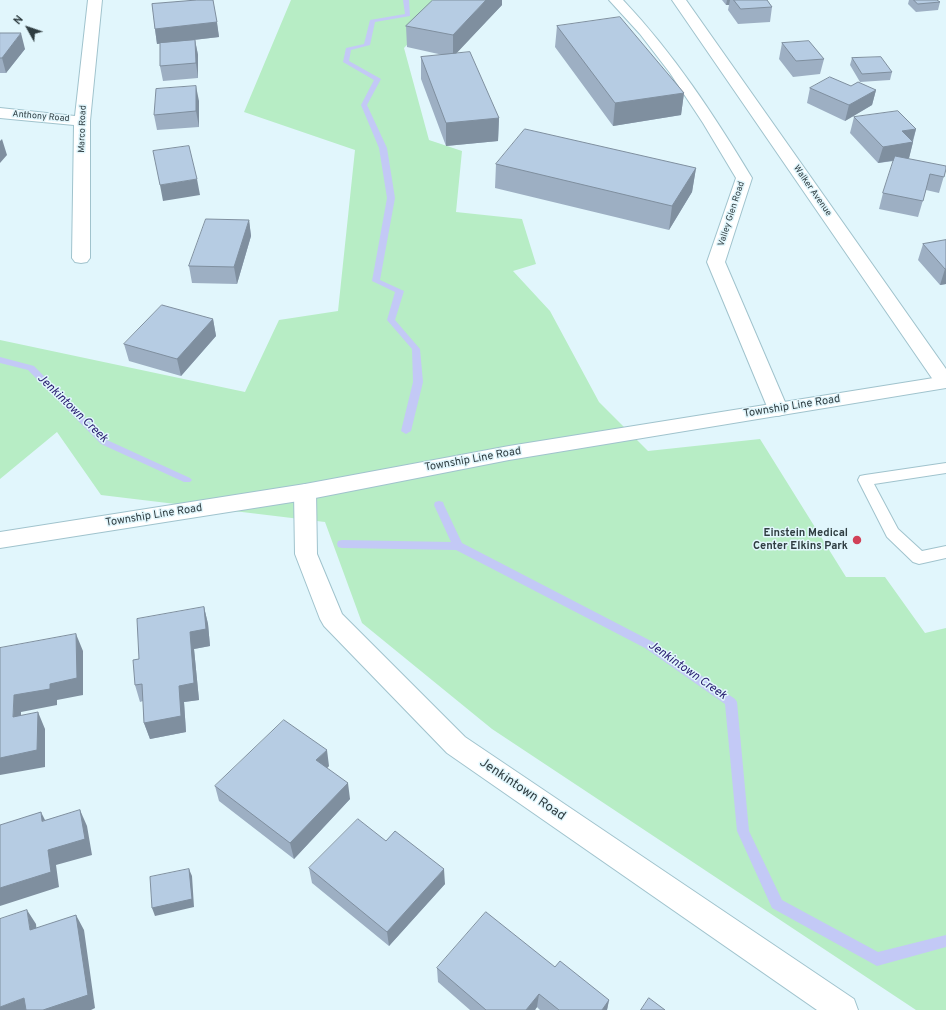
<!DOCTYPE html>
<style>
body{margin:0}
#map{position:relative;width:946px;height:1010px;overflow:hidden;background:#e1f6fc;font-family:Overpass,sans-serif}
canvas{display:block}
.north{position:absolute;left:8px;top:8px;width:40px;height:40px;-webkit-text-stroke:3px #e1f6fc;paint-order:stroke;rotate:310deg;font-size:11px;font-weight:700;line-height:16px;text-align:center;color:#2f3d41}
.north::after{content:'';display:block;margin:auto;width:14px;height:18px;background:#2f3d41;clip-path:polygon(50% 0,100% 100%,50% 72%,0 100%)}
</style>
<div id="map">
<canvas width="946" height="1010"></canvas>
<div class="north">N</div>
</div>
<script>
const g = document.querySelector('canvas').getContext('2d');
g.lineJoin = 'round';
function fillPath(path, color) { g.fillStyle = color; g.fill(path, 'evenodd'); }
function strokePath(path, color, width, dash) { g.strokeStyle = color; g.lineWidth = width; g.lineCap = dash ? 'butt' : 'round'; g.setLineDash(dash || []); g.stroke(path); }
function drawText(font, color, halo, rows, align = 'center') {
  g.font = font + ' Overpass,sans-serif'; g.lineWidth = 3; g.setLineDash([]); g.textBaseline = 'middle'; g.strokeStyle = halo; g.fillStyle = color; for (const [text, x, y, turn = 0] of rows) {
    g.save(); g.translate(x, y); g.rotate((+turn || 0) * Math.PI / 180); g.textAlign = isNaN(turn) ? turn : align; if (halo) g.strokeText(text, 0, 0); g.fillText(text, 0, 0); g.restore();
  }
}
fillPath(new Path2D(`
 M291,0H450L404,48L429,140L462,151L456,212L522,219L536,264L513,271L550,311L599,402L648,451L760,439L846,577H885L925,633L946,628V1010H916L492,729L362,623L325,522L101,495L57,432L0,479V340L245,392L279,320L338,311L355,150L244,112Z`), '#b7edc5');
fillPath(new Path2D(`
 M403,0H409L410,16L375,22L370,45L351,50L349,61L381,79L367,105L387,148L395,198L380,280L404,291L395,320L420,349L423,382L411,431L406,434L401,431L413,382L412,349L387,320L395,292L372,281L387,198L379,148L361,105L374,80L343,62L346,48L364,44L370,20L405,14Z
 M0,357L34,366L107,440L190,478L192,480L190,482H184L101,444L28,370L0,363Z
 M439,501L443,502L444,505L462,543L653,642L735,699L737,702L749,831L782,900L878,952L946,935V947L877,966L772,908L737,831L725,704L645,648L456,550L342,548L338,547L337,544L338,541L342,540L451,542L434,505L435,502Z`), '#c3c9f6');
const service = new Path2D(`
 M946,463V473L874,484L898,529L922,551L946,546V558L919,564L913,562L887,537L858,480L860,476L865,475Z`);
const minor = new Path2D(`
 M88,0H102L90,121V258L87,262L81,263L75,262L72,258L74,125L0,118V108L75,116Z
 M609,0H623C674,54 714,115 752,178L725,262L788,409L785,414L778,416L771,414L768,409L707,262L736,178L703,123L670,73L640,34Z
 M672,0H686L946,369V388L938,387Z
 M305,484L313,487L316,492L317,554L342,614L465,737L854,999L858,1010H817L447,753L324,626L320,619L295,554L294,492L297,487Z`);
const primary = new Path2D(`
 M946,376V388L509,460L305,500L0,548V532L305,484L509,446Z`);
strokePath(service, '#a0c3cd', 2);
strokePath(minor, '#a0c3cd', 2);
strokePath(primary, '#a0c3cd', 2);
fillPath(service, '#fff');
fillPath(minor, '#fff');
fillPath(primary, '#fff');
fillPath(new Path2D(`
 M197,0H213L219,37L177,42L195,40L198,55V78L163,81L160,66V43L157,44L155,29L152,4Z
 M722,0H767L772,7L770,22L738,24L728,10L729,5H726Z
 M909,0H937L940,2L938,10L916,12L908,4Z
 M502,5L456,53L499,118L498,141L446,146L421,79V57L443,55L407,47L406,26Z
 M557,26L684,93L681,115L613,126L555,47Z
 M0,33L25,49L6,73H0Z
 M782,43L824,59L820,74L793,77L779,59Z
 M852,58L892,72L890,80L860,82L850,65Z
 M851,86L876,90L872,105L845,121L807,103L810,88Z
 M199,101V127L157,130L154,115Z
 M854,117L916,129L913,142L909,158L907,159L946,169L939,193L926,190L918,217L879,209L883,193L894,161L878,163L850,133Z
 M496,164L696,168L692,192L669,230L495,188Z
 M249,220L251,236L237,284L192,283L189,266Z
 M946,240V284L940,285L918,260L923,244Z
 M213,319L216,336L181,376L129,361L124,344Z
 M204,607L208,624L210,646L194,649L199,700L184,702L186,732L150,739L144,723L143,701L140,702L135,685L139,659Z
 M329,766L327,768L350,799L294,859L219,801L215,786Z
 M309,868L445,884L389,946L312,883Z
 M555,967L609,1000L607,1010H540L537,1007L535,1010H470L438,982L437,968Z`), '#9dafc3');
fillPath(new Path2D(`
 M486,0H502V5L453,57V35Z
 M727,0H730L729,5H726Z
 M217,22L219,37L157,44L155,29Z
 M21,33L25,49L6,73L2,58Z
 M195,40L198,55V78L196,63Z
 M196,86L199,101V127L196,111Z
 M876,90L872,105L845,121L849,105Z
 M684,93L681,115L613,126L615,103Z
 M499,118L498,141L446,146V123Z
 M916,129L912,143L913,142L909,158L878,163L883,147L902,131Z
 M2,139L7,155L0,163V141Z
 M696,168L692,192L669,230L672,206Z
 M197,179L200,195L163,201L160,185Z
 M249,220L251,236L237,284L234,267Z
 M945,269H946V284L940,285Z
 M213,319L216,336L181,376L177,359Z
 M204,607L208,624L210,646L194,649L199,700L184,702L186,732L150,739L144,723L179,686L190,632Z
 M76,634L83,651V695L57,700V705L21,712V734L13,717L14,695L50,684Z
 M38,712L45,729V767L0,775V758Z
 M327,750L329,766L319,776L316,760Z
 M348,783L350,799L294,859L290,843Z
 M80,810L87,826L92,855L56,865L59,887L0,906V888L48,850Z
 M41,812L49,828L42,821Z
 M189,869L192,876L194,907L155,916L152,908Z
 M444,869L445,884L389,946L387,932Z
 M27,910L36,924L38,945L30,930Z
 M76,915L84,930L95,1008L91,1010H43Z
 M539,994L537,1007L535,1010H526Z
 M24,998L32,1010H0V1007Z
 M609,1000L607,1010H602Z`), '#7f8f9f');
const building = new Path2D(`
 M197,0H213L217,22L155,29L152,4Z
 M433,0H486L453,35L406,26Z
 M734,0H767L772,7L741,9Z
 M914,0H937L940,2L918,4Z
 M620,17L684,93L615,103L557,26Z
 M0,33H21L2,58H0Z
 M195,40L196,63L160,66V43Z
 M809,41L824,59L796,61L782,43Z
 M470,52L499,118L446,123L421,57Z
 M881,57L892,72L862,74L852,58Z
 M830,77L851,86L858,82L876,90L849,105L810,88Z
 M196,86V111L154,115L156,89Z
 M898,111L916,129L902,131L913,142L883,147L854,117Z
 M525,129L696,168L672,206L496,164Z
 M189,146L197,179L160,185L153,151Z
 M895,156L946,166V169L944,177L930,174L923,201L883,193Z
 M206,219L249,220L234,267L189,266Z
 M946,240V269H945L923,244Z
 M162,305L213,319L177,359L124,344Z
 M204,607L206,629L190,632L194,683L179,686L181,716L144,723L142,684L135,685L133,660L139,659L137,619Z
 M76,634L77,678L50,684V689L14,695L13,717L38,712L37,750L0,758V648Z
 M284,720L327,750L316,760L348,783L290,843L215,786Z
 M80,810L85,839L48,850L51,872L0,888V825L41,812L42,821Z
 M358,819L386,841L395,831L444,869L387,932L309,868Z
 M189,869L192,899L152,908L150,877Z
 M27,910L30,930L76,915L88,995L43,1010H26L24,998L0,1007V919Z
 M486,912L555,967L560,961L609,1000L602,1010H559L539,994L526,1010H486L437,968Z
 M649,998L665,1010H641Z`);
fillPath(building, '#b6cce3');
strokePath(building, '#7f8f9f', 1);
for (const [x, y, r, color] of [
 [857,540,5,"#d14158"]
]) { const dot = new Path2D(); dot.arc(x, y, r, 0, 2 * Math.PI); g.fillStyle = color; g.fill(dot); strokePath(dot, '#e1f6fc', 1.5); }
drawText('9px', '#2f3d41', '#e1f6fc', [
 ["Anthony Road",41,117,5],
 ["Marco Road",83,129,-88],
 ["Walker Avenue",812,191,55],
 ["Valley Glen Road",732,214,-72]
]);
drawText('11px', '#2f3d41', '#e1f6fc', [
 ["Township Line Road",792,407,-9],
 ["Township Line Road",473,460,-10],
 ["Township Line Road",154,516,-9]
]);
drawText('bold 11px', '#2f3d41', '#e1f6fc', [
 ["Einstein Medical",848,534],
 ["Center Elkins Park",848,547]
], 'right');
drawText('italic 12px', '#251a6e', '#e1f6fc', [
 ["Jenkintown Creek",72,409,44],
 ["Jenkintown Creek",687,671,35]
]);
drawText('13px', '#2f3d41', '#e1f6fc', [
 ["Jenkintown Road",522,790,34]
]);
</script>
